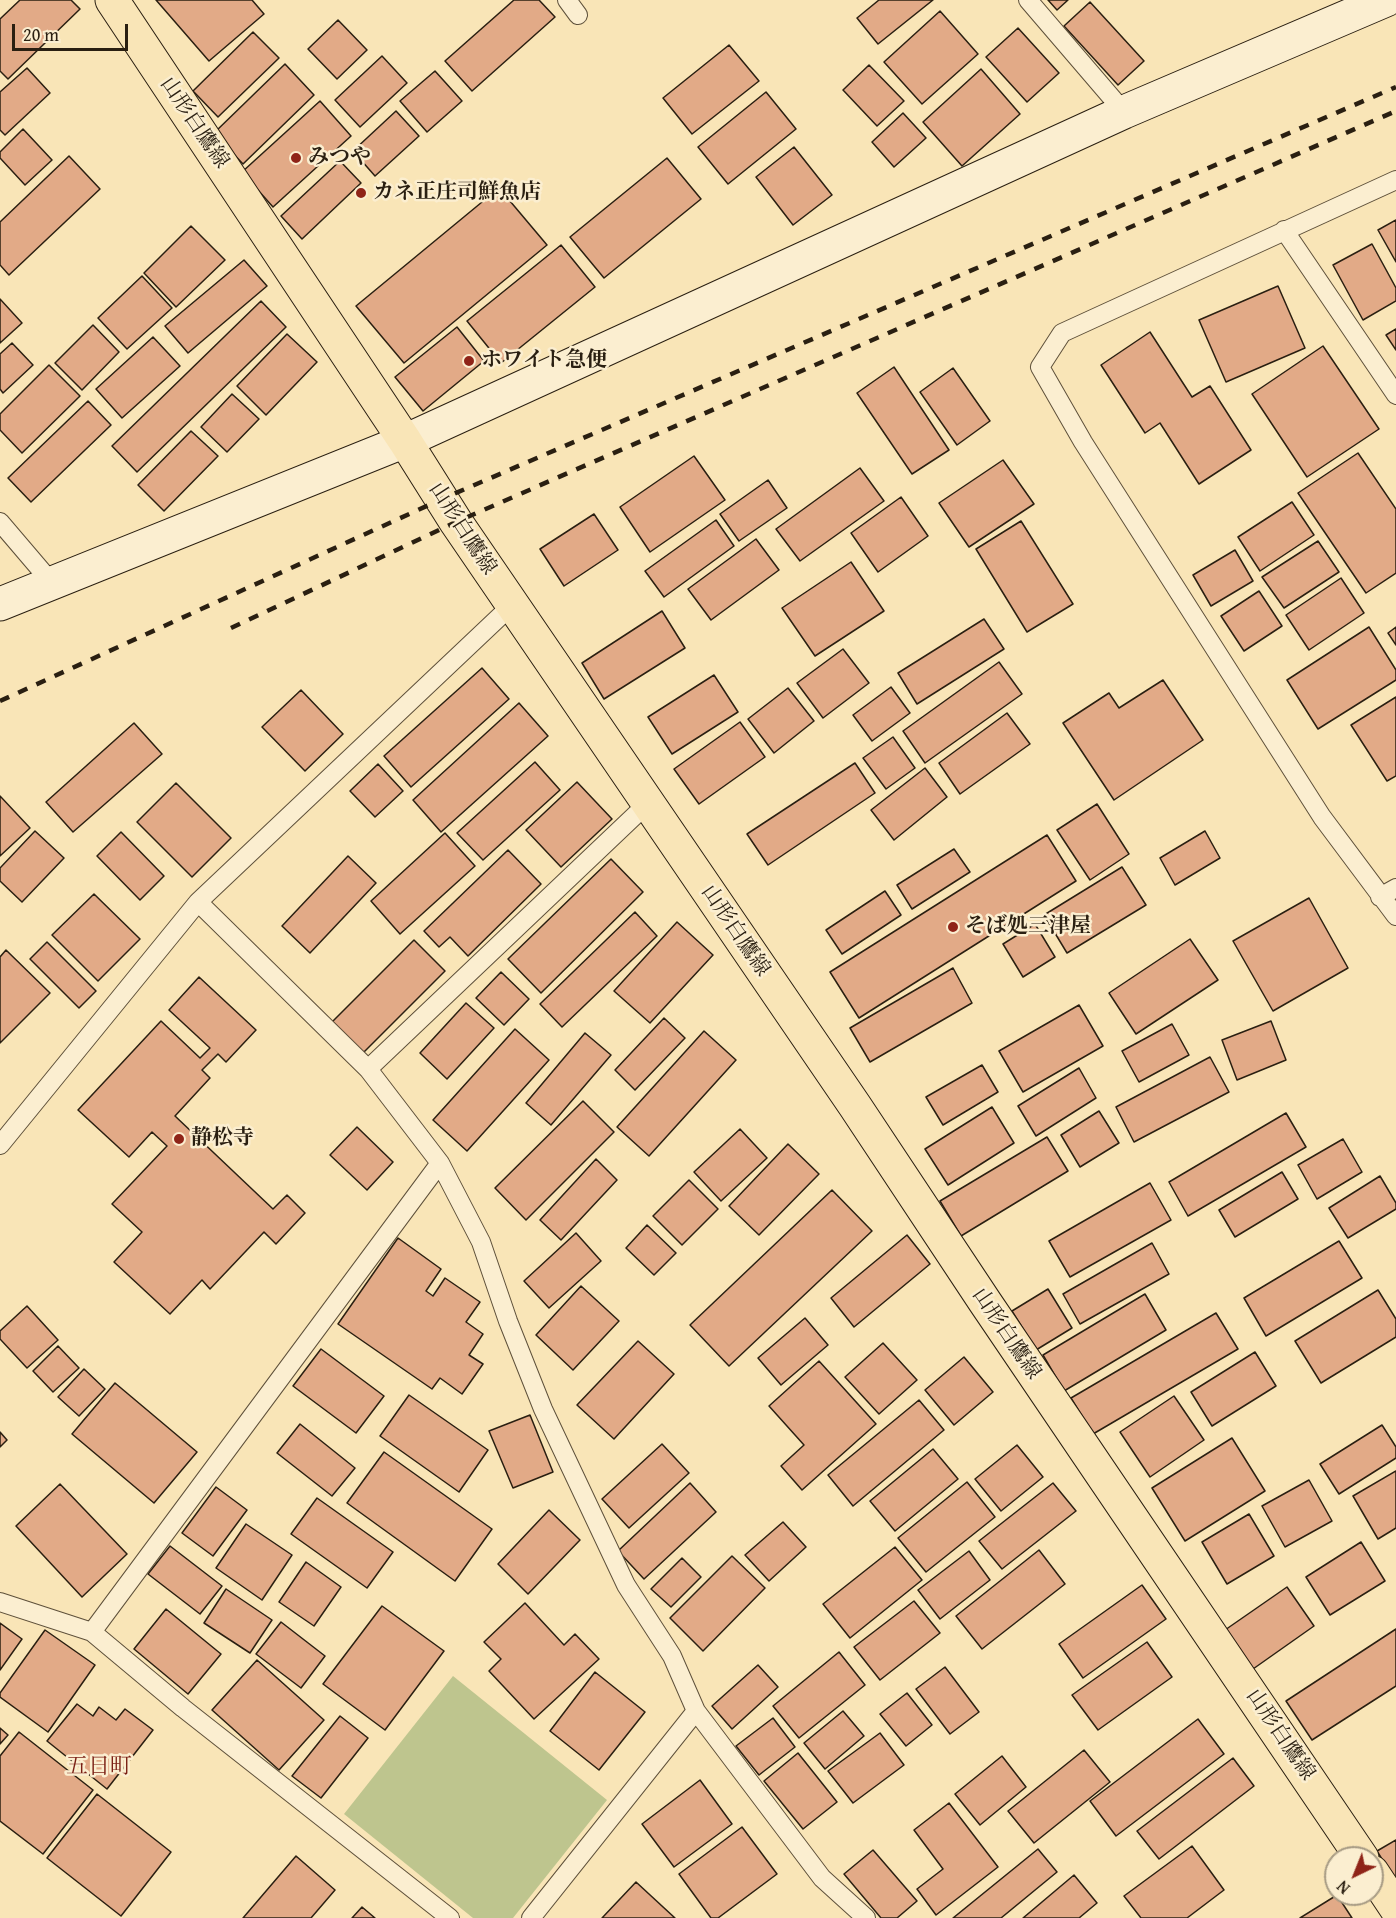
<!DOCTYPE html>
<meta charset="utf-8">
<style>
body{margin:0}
#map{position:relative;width:1396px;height:1918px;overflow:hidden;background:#f9e5b7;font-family:"Gentium Book Plus",serif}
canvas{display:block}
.north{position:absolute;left:1324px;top:1846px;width:60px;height:60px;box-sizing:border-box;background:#fbeed0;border:2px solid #a79b84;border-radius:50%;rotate:223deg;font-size:16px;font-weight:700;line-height:24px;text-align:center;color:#2a1f11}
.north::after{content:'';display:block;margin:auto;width:21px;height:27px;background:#8f2418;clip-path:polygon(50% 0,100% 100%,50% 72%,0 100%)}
.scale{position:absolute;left:12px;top:24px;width:116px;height:27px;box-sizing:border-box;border:3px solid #2a1f11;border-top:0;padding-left:8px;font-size:18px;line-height:21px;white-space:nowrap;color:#2a1f11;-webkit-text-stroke:4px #fbeed0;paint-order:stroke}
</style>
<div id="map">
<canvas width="1396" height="1918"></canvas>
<div class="north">N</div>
<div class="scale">20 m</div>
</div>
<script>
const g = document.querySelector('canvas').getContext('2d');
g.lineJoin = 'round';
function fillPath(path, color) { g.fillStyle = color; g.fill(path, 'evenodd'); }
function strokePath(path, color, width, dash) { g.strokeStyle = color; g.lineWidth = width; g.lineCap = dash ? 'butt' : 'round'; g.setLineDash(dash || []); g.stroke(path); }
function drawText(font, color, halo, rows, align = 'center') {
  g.font = font + ' "Gentium Book Plus","Noto Serif JP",serif'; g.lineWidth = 5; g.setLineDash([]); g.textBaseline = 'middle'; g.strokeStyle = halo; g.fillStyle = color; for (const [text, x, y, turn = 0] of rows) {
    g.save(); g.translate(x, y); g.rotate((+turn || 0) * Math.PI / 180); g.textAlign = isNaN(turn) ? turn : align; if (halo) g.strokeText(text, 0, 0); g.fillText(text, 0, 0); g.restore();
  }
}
fillPath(new Path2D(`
 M453,1676L607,1800L513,1918H473L344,1814Z`), '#bec58e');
const building = new Path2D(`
 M20,0H71L80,9L8,79L0,71V19Z
 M156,0H252L264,14L209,61Z
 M514,0H539L555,17L472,91L445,61Z
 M879,0H933L878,44L857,18Z
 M1048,0H1068L1057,10Z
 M1090,2L1144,61L1118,85L1064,26Z
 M940,11L978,54L922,104L884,62Z
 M338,20L367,50L337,79L308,49Z
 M1018,28L1059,73L1027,102L986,57Z
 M253,32L279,58L218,117L193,91Z
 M729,45L759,81L692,134L663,98Z
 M382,56L407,83L360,127L335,100Z
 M285,64L314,95L243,164L214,133Z
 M869,65L904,101L877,126L843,90Z
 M27,68L50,93L5,135L0,130V92Z
 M981,69L1020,114L962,166L923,122Z
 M435,71L462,101L427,132L400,101Z
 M766,92L796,129L728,184L698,147Z
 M320,101L351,136L273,207L242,172Z
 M396,111L419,136L375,176L353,151Z
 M903,113L926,138L894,167L872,142Z
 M23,129L52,160L25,185L0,158V152Z
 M794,147L832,195L793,225L756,177Z
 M69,156L100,189L9,275L0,265V222Z
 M667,158L701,199L604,278L570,237Z
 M340,161L361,183L302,239L281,216Z
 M499,188L547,245L404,363L356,306Z
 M1396,220V262L1378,230Z
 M191,226L225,260L176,307L144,273Z
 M1372,244L1396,288V301L1363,320L1333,265Z
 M561,245L595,287L501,363L467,321Z
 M244,260L267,286L188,353L165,326Z
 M142,276L172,308L127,349L98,318Z
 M1278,286L1305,348L1226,382L1199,320Z
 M0,299L22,323L0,343Z
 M261,301L286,327L137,472L112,446Z
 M93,325L119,352L82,390L55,363Z
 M457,327L484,361L423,411L395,377Z
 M1396,329V350L1386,335Z
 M1150,332L1192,397L1210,386L1251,450L1199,484L1160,423L1145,433L1101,365Z
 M287,334L317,362L266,415L237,386Z
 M153,337L180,366L122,418L96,389Z
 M12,343L33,365L3,393L0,389V354Z
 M1323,346L1379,429L1307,477L1252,394Z
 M49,365L80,396L22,453L0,430V414Z
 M894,367L949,450L912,474L857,393Z
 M953,368L990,421L957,445L920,392Z
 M232,394L259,419L227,452L201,427Z
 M88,401L111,425L31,502L8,478Z
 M191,431L218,456L164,511L138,485Z
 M1358,453L1396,509V573L1366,593L1298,493Z
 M694,456L725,500L650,552L620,507Z
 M1003,460L1034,504L969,547L939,503Z
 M860,468L884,501L800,561L776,529Z
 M768,480L787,508L739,541L720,514Z
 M901,497L928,536L878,572L851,533Z
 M1292,502L1314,535L1260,571L1238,537Z
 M594,514L618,550L564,586L540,549Z
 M716,520L734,546L664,597L645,571Z
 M1021,521L1073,604L1027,632L976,549Z
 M756,539L779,570L711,620L688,589Z
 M1318,541L1339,572L1284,608L1262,577Z
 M1235,550L1253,581L1211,606L1193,575Z
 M851,562L884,611L815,656L782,608Z
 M1341,578L1364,613L1309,650L1286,615Z
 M1259,591L1282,626L1244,651L1221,616Z
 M662,611L685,648L604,699L582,663Z
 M984,619L1004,649L917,704L898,673Z
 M1369,627L1396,670V680L1318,729L1287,680Z
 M1396,627V645L1388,633Z
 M843,649L869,683L823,718L797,683Z
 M999,662L1022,694L925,763L903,731Z
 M482,668L509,699L411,787L384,756Z
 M714,675L738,712L672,754L648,717Z
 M1163,680L1203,740L1114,800L1063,723L1109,693L1119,708Z
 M891,687L910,713L872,741L853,715Z
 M788,688L814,721L774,753L748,719Z
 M301,690L343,734L305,771L262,727Z
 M1396,697V776L1387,781L1351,725Z
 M519,703L548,736L441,832L413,800Z
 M1007,713L1030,744L960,794L939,763Z
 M740,722L765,757L699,804L674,769Z
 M134,723L162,754L73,832L46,802Z
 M893,737L915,768L886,789L863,758Z
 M535,762L560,790L483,860L457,833Z
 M855,763L875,793L768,865L747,834Z
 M378,764L403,791L375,817L350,791Z
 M925,768L947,797L894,840L871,810Z
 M577,782L612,819L561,867L526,830Z
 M176,783L231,838L192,877L137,822Z
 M0,796L30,828L0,856Z
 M1097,804L1129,854L1090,880L1057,830Z
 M35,831L64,858L22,902L0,881V868Z
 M1205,831L1220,858L1175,885L1160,858Z
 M121,832L164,876L140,900L97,856Z
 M445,833L475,866L400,934L371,901Z
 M1047,835L1076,881L859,1018L830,972Z
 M954,849L970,872L912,909L897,885Z
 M508,850L541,884L468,956L450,937L439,947L424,931Z
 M348,856L376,883L310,953L282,926Z
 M611,859L643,892L541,993L508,959Z
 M1122,867L1146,905L1067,953L1044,915Z
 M885,891L901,915L842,954L826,930Z
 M94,894L140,939L98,981L52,935Z
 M1309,898L1348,968L1273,1011L1233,941Z
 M635,912L657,936L562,1027L540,1004Z
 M677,922L713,955L650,1023L614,991Z
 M1035,924L1055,957L1023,977L1003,944Z
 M1190,939L1218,980L1136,1034L1109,993Z
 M414,940L445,971L363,1053L332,1022Z
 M47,942L96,991L79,1008L30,959Z
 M6,950L50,993L0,1043V957Z
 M953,968L972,1003L870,1062L850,1028Z
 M501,972L529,999L504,1025L476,998Z
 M199,977L256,1030L226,1062L218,1054L202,1070L210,1078L175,1116L273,1209L287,1195L305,1213L276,1244L264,1232L210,1289L202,1280L170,1314L114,1262L142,1232L112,1204L167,1146L152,1132L129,1157L78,1110L161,1021L200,1058L210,1048L169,1010Z
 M466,1003L494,1028L447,1079L420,1053Z
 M1079,1005L1103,1046L1023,1092L999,1051Z
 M664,1018L685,1038L635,1090L615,1070Z
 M1271,1021L1286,1060L1237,1080L1222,1040Z
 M1172,1024L1189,1055L1139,1082L1122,1051Z
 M515,1029L549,1060L467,1151L433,1120Z
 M704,1031L736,1060L649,1156L617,1127Z
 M585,1033L611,1055L551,1125L526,1103Z
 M1210,1057L1229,1092L1134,1142L1116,1107Z
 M982,1065L998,1092L943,1125L926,1097Z
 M1079,1068L1096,1098L1036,1136L1018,1106Z
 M583,1101L614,1132L526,1220L495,1188Z
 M992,1107L1014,1143L948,1185L925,1149Z
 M1099,1111L1119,1143L1080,1167L1061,1135Z
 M1286,1113L1306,1147L1188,1216L1169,1182Z
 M357,1127L393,1162L367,1190L330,1155Z
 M740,1129L767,1158L721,1201L694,1172Z
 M1047,1137L1068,1171L961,1236L940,1201Z
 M1343,1139L1362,1172L1317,1199L1298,1165Z
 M788,1144L819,1174L759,1235L729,1206Z
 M596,1159L617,1180L561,1240L540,1220Z
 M1282,1172L1298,1199L1235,1237L1219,1210Z
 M1380,1176L1396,1203V1209L1348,1238L1329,1208Z
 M689,1180L718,1209L682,1245L653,1216Z
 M1150,1183L1171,1220L1070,1277L1049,1241Z
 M832,1190L872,1231L729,1366L690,1325Z
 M647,1225L676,1253L654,1275L626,1248Z
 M576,1233L601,1261L549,1308L524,1281Z
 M907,1235L930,1264L854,1327L831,1298Z
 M398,1238L441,1269L426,1291L433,1296L445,1278L480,1302L466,1322L483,1334L469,1355L483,1364L462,1394L440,1378L432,1389L338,1324Z
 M1339,1241L1362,1278L1266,1336L1244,1298Z
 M1152,1243L1169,1274L1080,1324L1063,1294Z
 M581,1286L619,1321L573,1370L536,1335Z
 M1048,1289L1072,1328L1036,1350L1012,1311Z
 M1378,1290L1396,1319V1337L1321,1383L1295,1341Z
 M1145,1294L1166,1330L1064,1391L1043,1355Z
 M27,1306L58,1340L27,1368L0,1339V1331Z
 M1216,1313L1238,1349L1093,1434L1071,1398Z
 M805,1318L828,1345L781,1385L758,1358Z
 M638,1341L674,1374L614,1439L577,1405Z
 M883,1343L917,1380L879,1414L845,1377Z
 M58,1346L79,1368L53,1392L33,1371Z
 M321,1349L384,1396L356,1433L293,1386Z
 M1255,1352L1276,1386L1212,1426L1191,1392Z
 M964,1357L993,1392L954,1425L925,1390Z
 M819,1361L876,1424L802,1490L781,1466L804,1445L769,1406Z
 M84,1369L105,1389L79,1416L58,1397Z
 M115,1383L197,1452L154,1503L72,1434Z
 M409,1395L488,1450L459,1492L380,1436Z
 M1174,1396L1204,1440L1150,1477L1120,1432Z
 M919,1400L944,1430L853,1506L828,1475Z
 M530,1415L553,1472L513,1488L489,1431Z
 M300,1424L355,1468L332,1496L277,1453Z
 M1382,1425L1396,1447V1458L1339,1494L1320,1464Z
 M0,1432L7,1440L0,1447Z
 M1232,1438L1265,1491L1185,1541L1152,1488Z
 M662,1444L689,1473L629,1528L602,1499Z
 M1017,1445L1043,1477L1001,1511L975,1479Z
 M933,1449L958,1479L895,1531L870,1501Z
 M384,1452L492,1529L455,1581L347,1503Z
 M1396,1471V1528L1378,1539L1353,1496Z
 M1309,1480L1332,1521L1285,1547L1262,1506Z
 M967,1482L995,1517L926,1572L898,1538Z
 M690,1483L716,1512L644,1579L618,1551Z
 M1053,1483L1076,1511L1002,1569L979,1541Z
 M60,1484L127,1554L82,1597L16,1526Z
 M216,1487L247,1510L213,1556L182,1533Z
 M317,1498L393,1552L367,1588L291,1534Z
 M549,1510L580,1540L528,1594L498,1564Z
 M1249,1514L1274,1556L1227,1584L1202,1542Z
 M783,1522L806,1547L769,1581L745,1555Z
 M246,1524L292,1555L262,1600L216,1568Z
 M1361,1542L1385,1581L1330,1615L1306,1577Z
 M170,1546L222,1586L200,1614L148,1574Z
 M895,1547L922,1580L850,1638L823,1604Z
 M1039,1550L1065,1584L982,1649L956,1616Z
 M969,1551L990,1580L940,1619L918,1590Z
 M732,1556L765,1588L703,1651L670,1618Z
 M682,1558L701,1577L671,1607L651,1589Z
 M306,1562L341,1587L314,1626L279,1602Z
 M1142,1585L1166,1619L1083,1678L1059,1644Z
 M1287,1587L1314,1626L1253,1669L1225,1630Z
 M226,1589L272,1620L250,1653L204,1623Z
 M914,1601L940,1633L880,1680L854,1647Z
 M525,1603L564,1645L575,1634L599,1659L534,1719L489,1671L501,1659L484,1642Z
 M382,1606L444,1651L385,1730L323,1684Z
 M166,1609L221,1654L188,1694L134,1649Z
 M281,1622L325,1656L301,1688L256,1654Z
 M0,1623L22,1639L0,1670Z
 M1396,1629V1686L1312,1740L1286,1701Z
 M45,1630L95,1665L48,1732L0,1697V1693Z
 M1147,1642L1172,1677L1098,1730L1072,1695Z
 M839,1652L865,1685L799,1738L773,1706Z
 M257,1660L324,1720L279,1770L212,1710Z
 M758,1665L778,1687L732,1729L712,1706Z
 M945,1667L979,1712L950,1734L916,1689Z
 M595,1672L645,1712L599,1770L550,1731Z
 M907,1693L932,1725L906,1746L880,1714Z
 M77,1704L93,1716L99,1707L116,1720L125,1709L153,1730L107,1789L47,1741Z
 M843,1711L864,1736L825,1769L804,1743Z
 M340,1716L368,1738L321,1798L292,1776Z
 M773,1718L795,1747L759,1775L736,1746Z
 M1198,1719L1224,1754L1116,1836L1090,1801Z
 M0,1728L8,1735L0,1744Z
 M19,1732L93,1790L43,1854L0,1821V1756Z
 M880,1733L904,1765L853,1803L828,1771Z
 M1084,1750L1110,1782L1034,1843L1008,1811Z
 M798,1753L837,1802L803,1829L764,1781Z
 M1002,1756L1026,1787L980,1825L955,1794Z
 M1233,1758L1254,1786L1159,1859L1137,1831Z
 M700,1780L732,1824L674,1867L642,1824Z
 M97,1794L171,1852L121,1916L47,1858Z
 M949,1803L998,1867L936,1915L917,1889L943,1869L914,1830Z
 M742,1827L777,1874L718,1918H711L679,1874Z
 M1396,1840V1882L1377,1851Z
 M1192,1846L1224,1890L1187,1918H1141L1124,1896Z
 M1038,1849L1057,1872L1001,1918H953Z
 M873,1850L917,1901L897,1918H881L844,1874Z
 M296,1856L335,1890L311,1918H243Z
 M1074,1875L1097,1903L1079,1918H1023Z
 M636,1882L675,1918H602Z
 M1337,1895L1352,1918H1300Z
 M362,1907L375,1918H352Z`);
fillPath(building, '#e2aa87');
strokePath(building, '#2a1f11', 1.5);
const lane = new Path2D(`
 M567,0L578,15
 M1028,0L1124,112
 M1396,180L1062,333L1040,367L1083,442L1322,817L1396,916
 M1284,230L1396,395
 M0,522L52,583
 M1380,897L1396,888
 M198,902L368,1069L440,1163L481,1242L508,1321L543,1409L626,1585L672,1656L696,1711L822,1878L866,1918
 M368,1069L647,804
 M0,1145L198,902L512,605
 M0,1602L92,1632L183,1708L450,1918
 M92,1632L440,1163
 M531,1918L696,1711`);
const secondary = new Path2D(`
 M0,604L405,441L1124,112L1386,0`);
const primary = new Path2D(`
 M112,0L405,441L456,522L855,1106L985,1302L1362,1858
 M1372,1872L1396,1908`);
strokePath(lane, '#5e503a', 20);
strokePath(secondary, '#2a1f11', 35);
strokePath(primary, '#2a1f11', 35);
strokePath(lane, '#fbeed0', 18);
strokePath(secondary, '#fbeed0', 33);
strokePath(primary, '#f9e5b7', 33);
strokePath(new Path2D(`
 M231,628L456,522L1396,111
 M0,701L442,499L1396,87`), '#2a1f11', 4.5, [10, 10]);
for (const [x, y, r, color] of [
 [296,158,6,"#8f2418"],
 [361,193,6,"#8f2418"],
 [469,361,6,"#8f2418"],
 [953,927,6,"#8f2418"],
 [179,1139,6,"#8f2418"]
]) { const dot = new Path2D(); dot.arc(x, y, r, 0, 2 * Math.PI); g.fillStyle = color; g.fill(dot); strokePath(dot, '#fbeed0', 2); }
drawText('21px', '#2a1f11', '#fbeed0', [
 ["山形白鷹線",194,123,56],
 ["山形白鷹線",462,529,57],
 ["山形白鷹線",735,931,56],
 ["山形白鷹線",1006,1334,56],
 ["山形白鷹線",1280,1735,56]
]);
drawText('bold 21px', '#2a1f11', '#fbeed0', [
 ["みつや",308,158],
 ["カネ正庄司鮮魚店",373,193],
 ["ホワイト急便",481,361],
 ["そば処三津屋",965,927],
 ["静松寺",191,1139]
], 'left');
drawText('22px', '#7a1f14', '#fbeed0', [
 ["五日町",99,1767]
]);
</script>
